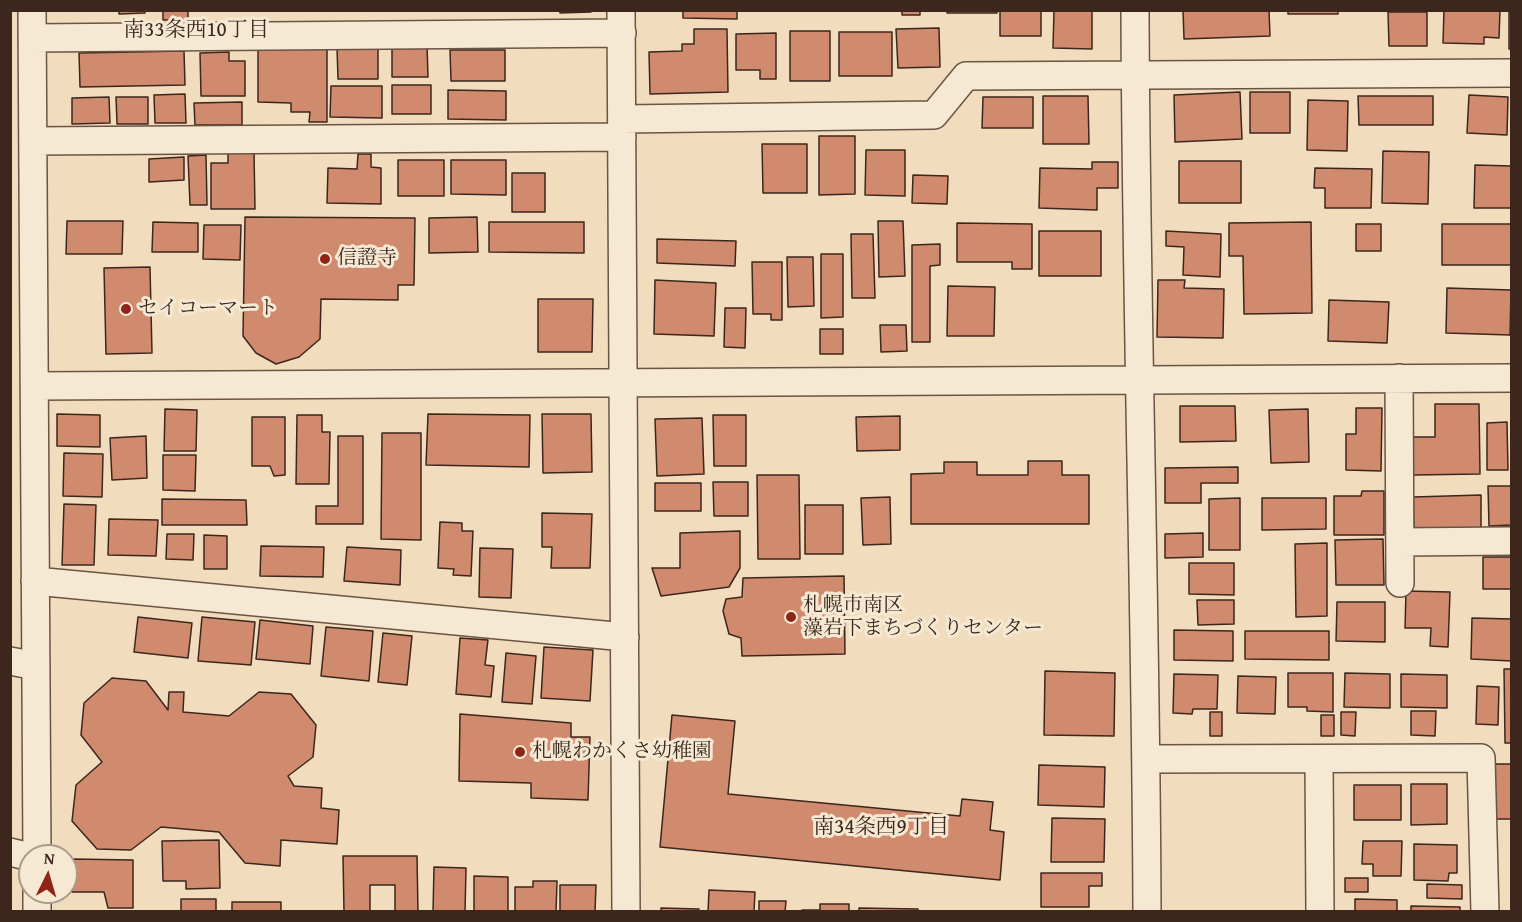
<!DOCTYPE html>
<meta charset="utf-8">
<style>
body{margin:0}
#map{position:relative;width:1522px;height:922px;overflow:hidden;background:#f1ddbd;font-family:"Gentium Book Plus",serif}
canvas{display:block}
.frame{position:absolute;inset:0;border:12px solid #3d261c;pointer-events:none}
.north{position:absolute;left:18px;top:844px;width:60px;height:60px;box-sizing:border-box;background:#f6e9d4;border:2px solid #ac9b8a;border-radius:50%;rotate:5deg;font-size:16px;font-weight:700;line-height:24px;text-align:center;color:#3d261c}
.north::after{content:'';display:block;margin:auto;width:21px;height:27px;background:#8f2418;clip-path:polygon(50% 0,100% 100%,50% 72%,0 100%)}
</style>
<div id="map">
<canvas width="1522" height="922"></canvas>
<div class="frame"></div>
<div class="north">N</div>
</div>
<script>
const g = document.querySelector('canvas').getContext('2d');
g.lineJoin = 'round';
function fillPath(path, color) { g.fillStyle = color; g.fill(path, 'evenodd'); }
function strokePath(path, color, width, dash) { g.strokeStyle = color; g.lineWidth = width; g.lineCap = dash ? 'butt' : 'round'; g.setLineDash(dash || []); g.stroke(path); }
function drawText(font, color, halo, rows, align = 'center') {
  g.font = font + ' "Gentium Book Plus","Noto Serif JP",serif'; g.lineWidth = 6; g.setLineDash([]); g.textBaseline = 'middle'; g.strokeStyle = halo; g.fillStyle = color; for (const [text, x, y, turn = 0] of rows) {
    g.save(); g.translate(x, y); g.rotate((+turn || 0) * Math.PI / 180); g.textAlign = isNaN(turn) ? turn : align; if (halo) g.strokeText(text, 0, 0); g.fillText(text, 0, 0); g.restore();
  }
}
const building = new Path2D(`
 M119,10H145V13L119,14Z
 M163,10H188V20H163Z
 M560,10H591V12L560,13Z
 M683,10H737V19L683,18Z
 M902,10H920V15H902Z
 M947,10H997V13H947Z
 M1000,10H1041V36H1000Z
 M1054,10H1092V49L1053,48Z
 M1183,10H1269L1270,36L1184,39Z
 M1288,10H1338V14H1288Z
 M1444,10H1500L1499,38L1484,37V44L1443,43Z
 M1388,12H1427V46H1389Z
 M1509,12H1512V49H1509Z
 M939,28L940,67L898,68L896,29Z
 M694,29H727L728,92L650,94L649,52L682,51V44H694Z
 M790,31H830V81H790Z
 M839,32H892V76H839Z
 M776,33V79H760V70H736V34Z
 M427,45L428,77H392V46Z
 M337,47H378V79H338Z
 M258,49H327V122H309L310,112H291V103L258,102Z
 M450,50H505V81H451Z
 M184,51L185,85L80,87L79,53Z
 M229,52V61H245V96H201L200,53Z
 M392,85H431V114H392Z
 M331,86H382V118L330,117Z
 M448,90L506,91V120L448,119Z
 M1240,92L1242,139L1175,142L1174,95Z
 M1250,92H1290V133H1250Z
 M185,94L186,123H155L154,95Z
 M1469,95L1508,97L1507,135L1467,133Z
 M1043,96H1088L1089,144H1043Z
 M1358,96H1433V125H1359Z
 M109,97L110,123L72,124V98Z
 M116,97H148V124H117Z
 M983,97H1033V128H982Z
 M1308,100L1348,101L1347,151L1307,150Z
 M242,102V125H195L194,103Z
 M819,136H855V194L819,195Z
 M762,144H807V193H763Z
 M866,150H905V196L865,195Z
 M228,151H254L255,209H211V163H228Z
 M1383,151L1429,152L1428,204L1382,203Z
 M358,154H371V167L381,168V204L327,203L328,168L357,169Z
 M206,155L207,205H190L188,156Z
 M184,157V180L149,182V159Z
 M398,160H444V196H398Z
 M451,160H506V195L451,194Z
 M1179,161H1241V203H1179Z
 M1092,162H1118V188H1097V210L1039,208L1040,168L1092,169Z
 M1475,165L1512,166V208H1474Z
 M1315,168L1372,169L1371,208H1325V188H1314Z
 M512,173H545V212H512Z
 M913,175L948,176L947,204L912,203Z
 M245,217L415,218L414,285H398V300L321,299L320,339L299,357L276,364L256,353L243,336Z
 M477,217L478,252L429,253V218Z
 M67,221H123L122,254H66Z
 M878,221H903L905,276L879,277Z
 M153,222L198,223V252H152Z
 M489,222H584V253L489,252Z
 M1311,222L1312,313L1244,314L1243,256H1229V223Z
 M957,223L1032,224V269H1012V262H957Z
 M1356,224H1381V251H1356Z
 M1442,224H1512V265H1442Z
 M204,225H241L240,260L203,259Z
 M1039,231H1101V276H1039Z
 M1166,231L1221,234L1220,277L1183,275L1184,247L1166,246Z
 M851,234H873L875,298H852Z
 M657,239L736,241L735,266L657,263Z
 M940,244V265L930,266V342H912V245Z
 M821,254H843V317L821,318Z
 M787,257H813L814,306L788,307Z
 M752,262H782V320H771V314H753Z
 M150,267L152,353L106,354L104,268Z
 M655,280L716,283L714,336L654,334Z
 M1158,280H1185L1184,288L1224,289L1223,338L1157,337Z
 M948,286L995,287L994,336H947Z
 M1447,288L1511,290L1510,335L1446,333Z
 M538,299H593L592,352H538Z
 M1329,300L1389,302L1387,343L1328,341Z
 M725,308H746L745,348L724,347Z
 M880,325H906L907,351L881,352Z
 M820,329H843V354H820Z
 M1435,404H1479L1480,474L1413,475V437H1435Z
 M1180,406H1235L1236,441L1180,442Z
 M1356,408H1382L1381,471L1346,470V434H1356Z
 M165,409L197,410L196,451H164Z
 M1308,409L1309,462L1271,463L1269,410Z
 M57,414L100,415V447L57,446Z
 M428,414L530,415L529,467L426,465Z
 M542,414H591L592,472L543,473Z
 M297,415H322V432H330L329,484H296Z
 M713,415H746V466H714Z
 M900,416V450L857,451L856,417Z
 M252,417H285V475L274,476L270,466H252Z
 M702,418L704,474L657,476L655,419Z
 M1507,422L1508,470H1487V423Z
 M382,433H421V540L381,539Z
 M146,436L147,478L112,480L110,438Z
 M338,436H363V524H316V506H338Z
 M64,453L103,454L102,497L63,496Z
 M163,455H196L195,491L163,490Z
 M1028,461H1062V475H1089V524H911V474L944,473V462H977V475H1028Z
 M1238,467V483H1201V503H1165V468Z
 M757,475H799L800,559H758Z
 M713,482H748V516H714Z
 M655,483H701V511H655Z
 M1488,486H1512V525L1489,526Z
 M1362,491H1384V535H1334V496H1361Z
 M1481,495V528L1414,529L1413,497Z
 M890,497L891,544L863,545L861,498Z
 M1240,498V550H1209V499Z
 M1262,498H1326V529L1262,530Z
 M162,499L246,500L247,525H162Z
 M64,504L96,505L94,565H62Z
 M805,505H843V554H805Z
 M542,513L592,514L590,568H551L552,547H542Z
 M109,519L158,520L156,556L108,555Z
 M440,522L462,523V531H473L471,576L453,575L454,569L438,568Z
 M740,531V568L729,587L661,596L652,568H680V533Z
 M1203,533V557L1165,558V534Z
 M167,534H194L193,560L166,559Z
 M204,535L227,536V569H204Z
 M1383,539L1384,585H1336L1335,540Z
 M1327,543V616L1296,617L1295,544Z
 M261,546L324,547L323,577L260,576Z
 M347,547L401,550L400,585L344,581Z
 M480,548L513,549L511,598L479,597Z
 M1483,557H1512V589H1483Z
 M1189,563H1234V595L1189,594Z
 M844,576L845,654L742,656L741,638L729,634L723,611L726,599L742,597L743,578Z
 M1406,591L1450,592L1448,647L1430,646L1431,628H1405Z
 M1197,600H1234V624L1198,625Z
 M1337,602H1385V642L1336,641Z
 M138,617L192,623L188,658L134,652Z
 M202,617L255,622L251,665L198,661Z
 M1472,618L1512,619V661L1471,659Z
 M260,620L313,626L310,664L256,659Z
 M326,627L373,631L369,681L321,676Z
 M1174,630L1233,631V661L1174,660Z
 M1245,631H1329V660L1245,659Z
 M383,633L412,636L407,685L378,682Z
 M460,638L488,640L485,665L494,666L491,697L456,694Z
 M544,647L593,650L590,701L541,698Z
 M506,653L536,656L532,704L502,702Z
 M1504,669H1512V743H1505Z
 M1045,671L1115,673L1114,736L1044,735Z
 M1288,673H1333V712L1307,711V707H1288Z
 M1345,673L1390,674V708L1344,707Z
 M1174,674L1218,675L1217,709H1193L1192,714L1173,713Z
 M1401,674L1447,675V708L1401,707Z
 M1238,676L1276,677L1275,714L1237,713Z
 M112,678L146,681L168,710L169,692H184L183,712L229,716L259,692L291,694L316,725L313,757L288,776L294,786L322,788L321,808L339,810L337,844L281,840L280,866L245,863L219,832L161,827L131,850L97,849L72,821L76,785L102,762L81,735L84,703Z
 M1477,686L1499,687L1498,725L1476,724Z
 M1411,711H1436L1435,736L1411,735Z
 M1210,712H1222V736H1210Z
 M1341,712H1356L1355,736L1341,735Z
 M460,714L571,723V737H590L588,800L531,798V783L459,781Z
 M672,715L735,721L728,794L960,816L962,799L993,802L990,830L1004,832L1000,880L660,847Z
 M1321,715H1334V736H1321Z
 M1495,764H1512V819H1494Z
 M1039,765L1105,767L1104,807L1038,805Z
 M1411,784H1447V824L1411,825Z
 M1354,785H1401V820H1354Z
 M1052,818L1105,819L1104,862H1051Z
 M219,840L220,888L186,889V881H163L162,841Z
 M1363,841H1402L1401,876H1373V864H1362Z
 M1414,844L1457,845V873H1449L1448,881L1414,880Z
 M343,856H417L418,912H395V885H370V912H344Z
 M72,859L133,860V908H108L104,892H72Z
 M434,867L466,868L465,912H433Z
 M1041,873H1102V886H1089V907H1041Z
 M474,876L508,877V912H474Z
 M1345,878H1368V892H1345Z
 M533,881H557L556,912H515V887H533Z
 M1427,884L1462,885V899L1427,898Z
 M560,885H596L595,912H560Z
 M709,890L755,892L754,912H708Z
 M181,899H216V912H181Z
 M1355,899L1397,900V912H1355Z
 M759,901H786L785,912H759Z
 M232,902H281V912H232Z
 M820,904H849V912H802V910H820Z
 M1411,906L1460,907V912H1411Z
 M661,908L699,909L698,912H661Z
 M859,908L918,909V912H859Z`);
fillPath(building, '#d08a6e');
strokePath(building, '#3d261c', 1.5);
const minor = new Path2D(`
 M32,10L37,856
 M621,10L626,912
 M1135,10C1136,311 1146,611 1147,912
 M32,38L622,33
 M622,119L934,115L966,76L1512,73
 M33,141L622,137
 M1399,378L1400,583
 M35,386L1512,378
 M1400,542L1512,541
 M35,581L625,637
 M10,661L36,666
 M1146,759L1481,758L1485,912
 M1319,759L1320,912
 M10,852L30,857
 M37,892V912`);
strokePath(minor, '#6a5444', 30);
strokePath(minor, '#f6e9d4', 27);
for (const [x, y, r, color] of [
 [325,259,6,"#8f2418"],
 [126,309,6,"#8f2418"],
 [791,617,6,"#8f2418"],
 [520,752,6,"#8f2418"]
]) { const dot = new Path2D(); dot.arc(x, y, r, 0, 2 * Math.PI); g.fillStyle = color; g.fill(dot); strokePath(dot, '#f6e9d4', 2); }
drawText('20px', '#3d261c', '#f6e9d4', [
 ["信證寺",337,259],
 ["セイコーマート",138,309],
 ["札幌市南区",803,606],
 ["藻岩下まちづくりセンター",803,629],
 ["札幌わかくさ幼稚園",532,752]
], 'left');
drawText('21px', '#3d261c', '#f6e9d4', [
 ["南33条西10丁目",196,31],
 ["南34条西9丁目",881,828]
]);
</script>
